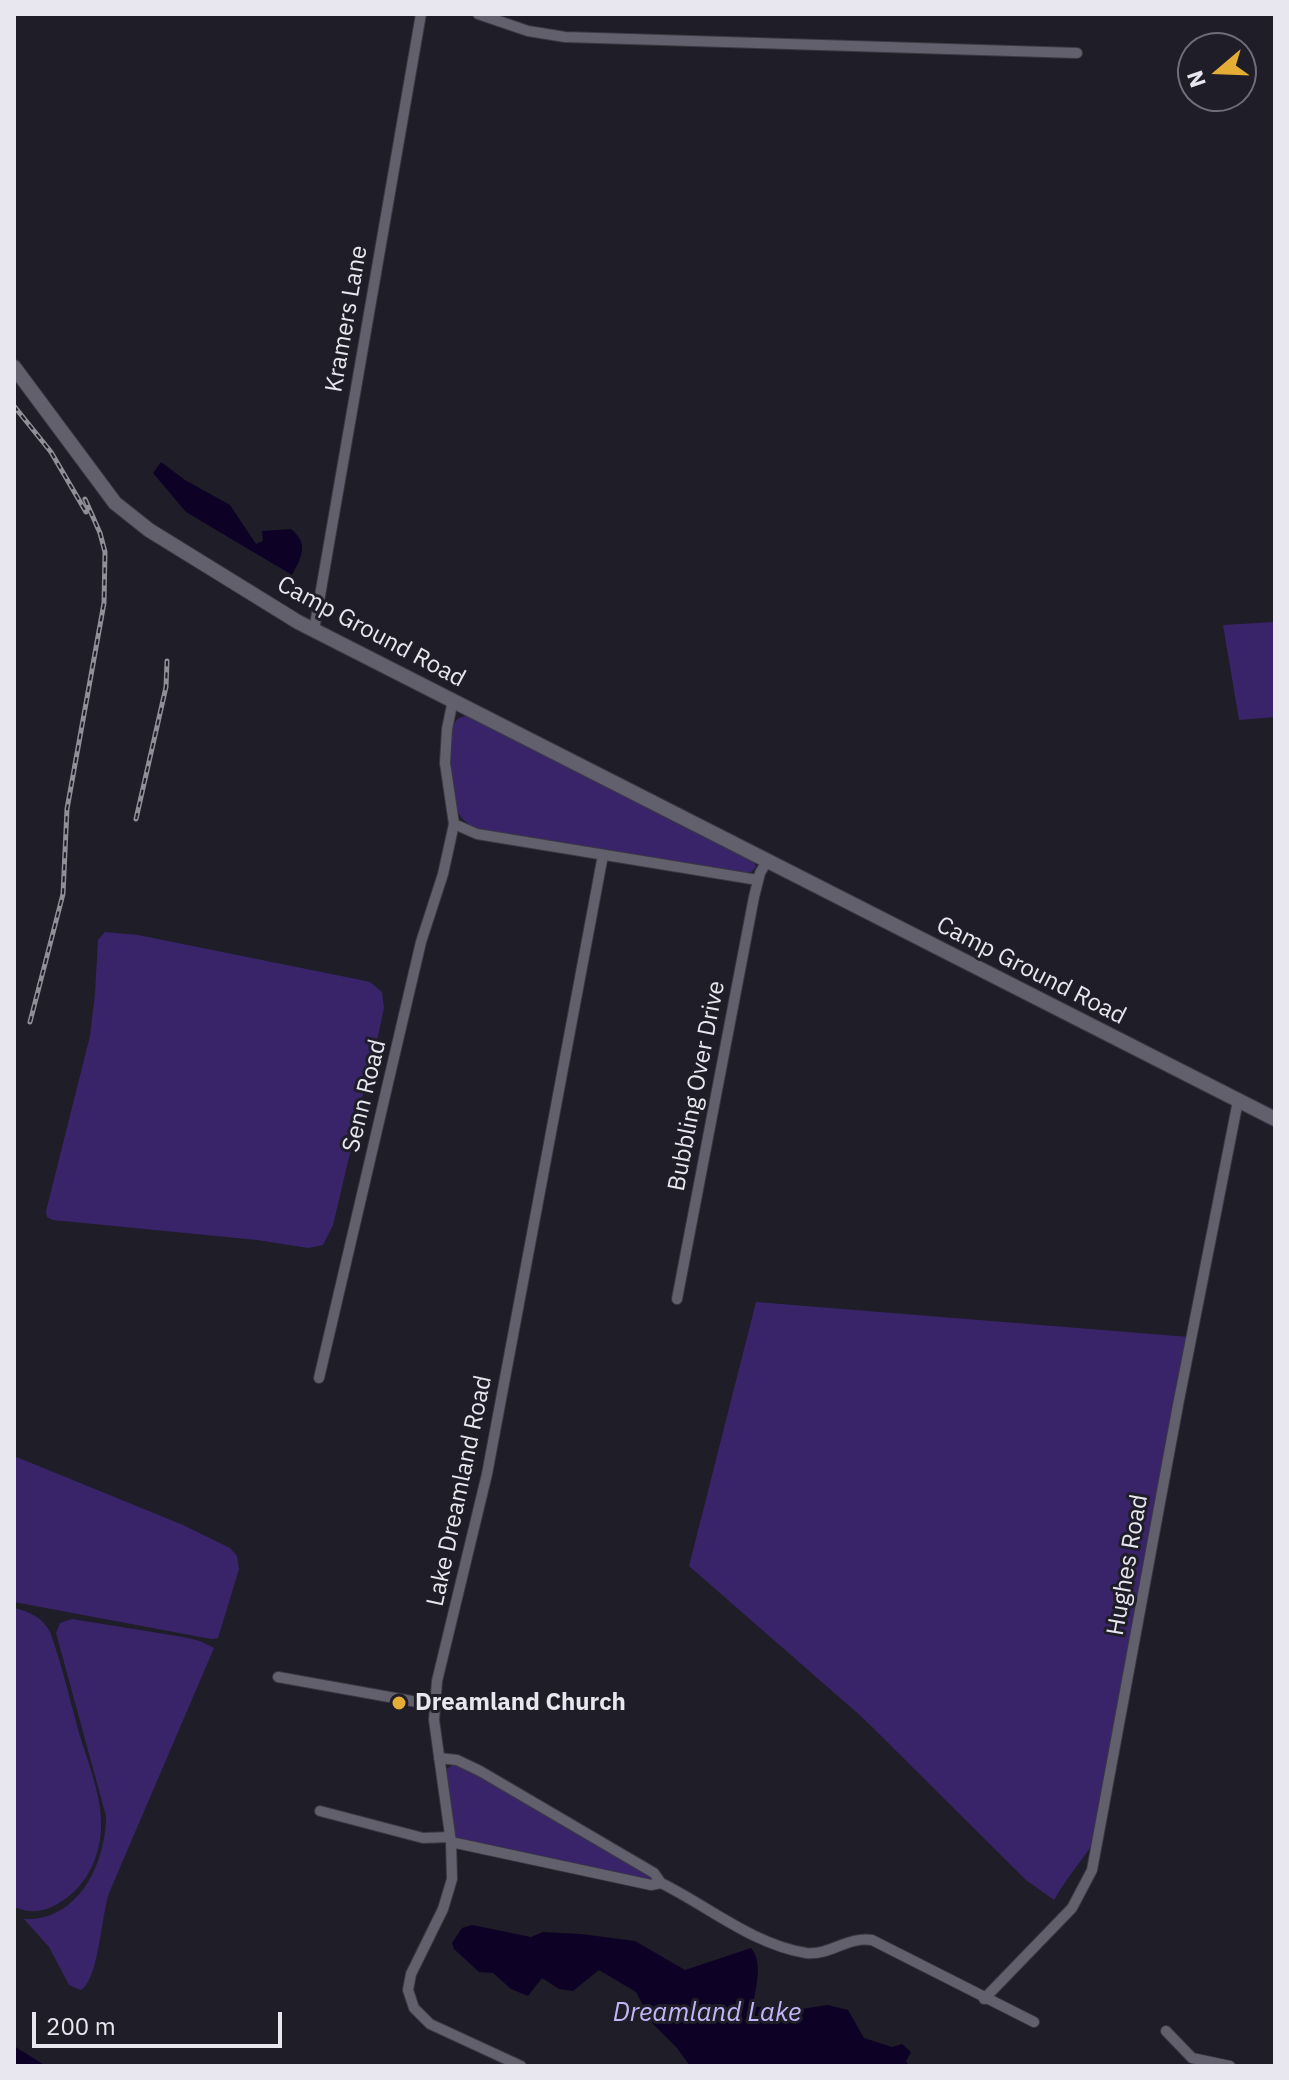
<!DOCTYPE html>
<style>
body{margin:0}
#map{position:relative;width:1289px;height:2080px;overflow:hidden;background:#1f1d28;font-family:"IBM Plex Sans",sans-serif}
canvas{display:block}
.frame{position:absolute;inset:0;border:16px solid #e8e7ef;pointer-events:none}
.north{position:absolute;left:1177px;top:32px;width:80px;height:80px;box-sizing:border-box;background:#1f1d28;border:2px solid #6f6e78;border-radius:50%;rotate:251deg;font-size:22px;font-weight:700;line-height:32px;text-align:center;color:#e8e7ef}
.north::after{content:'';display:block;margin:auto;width:28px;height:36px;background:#e4ad35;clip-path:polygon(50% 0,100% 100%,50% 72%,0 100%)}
.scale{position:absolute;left:32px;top:2012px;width:250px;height:36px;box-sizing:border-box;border:4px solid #e8e7ef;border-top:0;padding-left:10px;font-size:24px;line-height:28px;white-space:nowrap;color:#e8e7ef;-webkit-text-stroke:6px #1f1d28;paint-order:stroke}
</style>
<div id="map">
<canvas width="1289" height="2080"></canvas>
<div class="frame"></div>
<div class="north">N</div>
<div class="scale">200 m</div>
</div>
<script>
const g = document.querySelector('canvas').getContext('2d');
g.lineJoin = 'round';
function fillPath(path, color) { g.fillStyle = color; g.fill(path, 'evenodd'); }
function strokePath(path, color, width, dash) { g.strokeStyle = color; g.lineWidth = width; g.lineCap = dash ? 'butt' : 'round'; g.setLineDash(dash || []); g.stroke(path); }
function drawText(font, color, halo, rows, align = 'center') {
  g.font = font + ' "IBM Plex Sans",sans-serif'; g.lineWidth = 6; g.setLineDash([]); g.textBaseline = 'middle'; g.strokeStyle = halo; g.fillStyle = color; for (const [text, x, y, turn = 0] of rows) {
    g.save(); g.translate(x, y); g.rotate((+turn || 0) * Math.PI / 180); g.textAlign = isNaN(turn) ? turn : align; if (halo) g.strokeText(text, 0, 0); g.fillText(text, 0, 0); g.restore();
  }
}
fillPath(new Path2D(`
 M1275,622V717L1239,720L1223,625Z
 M470,716L754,862L756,867L751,872L739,873L479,830C471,826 464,822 459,814C450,796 445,743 454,724C457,717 463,716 470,716Z
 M105,932L138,935L356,979L370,982L382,992L384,1008L378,1036L364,1093L354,1113L351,1149L333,1225L323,1245L308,1248L257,1240L53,1220L47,1217L46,1211L90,1036L95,993L98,940Z
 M756,1302L1189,1337L1095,1841C1081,1861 1066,1879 1054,1900L1026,1880L863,1718L689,1566Z
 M14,1456L183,1525L230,1548L237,1556L239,1569L218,1638L211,1639L14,1602Z
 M14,1608C30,1612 42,1617 50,1632C62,1665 70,1700 79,1733C88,1763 103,1798 101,1830C99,1857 88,1883 65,1899C48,1911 34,1915 14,1907Z
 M72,1619L183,1637L200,1641L214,1648L109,1893C101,1917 99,1979 81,1990L69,1985L49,1947L24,1919C78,1922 106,1863 106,1816L56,1633L60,1623Z
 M453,1765L462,1766L653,1876L652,1880L459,1841L455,1835L446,1769Z`), '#39246a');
fillPath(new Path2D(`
 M161,462L185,480L230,505L256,544L263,541L262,531L291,529C309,544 302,556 292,575L186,512L153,473Z
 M472,1925L531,1937L543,1932L581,1934L635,1941L685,1970L751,1948C764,1964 755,1988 753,2006L787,2011L828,2005L848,2010L864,2038L892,2047L902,2044L911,2052L906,2061L909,2066H690L677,2048L653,2024L636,1992L599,1970L573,1991L559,1989L542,1978L528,1996L511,1989L493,1973L479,1972L454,1949L452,1943L462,1928Z
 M14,2046L46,2066H14Z`), '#0d0225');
const street = new Path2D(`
 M478,14L528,31L565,37L1077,53
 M314,630L421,14
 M454,824L477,834L758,880
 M677,1299L754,897L760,873L767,861
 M319,1378L421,942L443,874L454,824L445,763L447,729L453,700
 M278,1677L434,1705
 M439,1758L457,1760L480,1771L654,1873L661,1883
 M320,1811L423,1838L450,1837
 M451,1842L651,1885L661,1883C708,1906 752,1944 806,1953C829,1956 848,1936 872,1940L1034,2022
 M984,1999L1072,1908L1092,1870L1178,1405L1238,1101
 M1166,2031L1192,2058L1230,2066
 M521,2066L430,2024L414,2008L408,1990L411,1974L443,1909L452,1879L451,1842L434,1720L437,1681L487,1474L603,855`);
const secondary = new Path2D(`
 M14,367L115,503L149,530L298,622L1275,1119`);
strokePath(street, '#3a3842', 12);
strokePath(secondary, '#3a3842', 16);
strokePath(street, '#62606c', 10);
strokePath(secondary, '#62606c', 14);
const rail = new Path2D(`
 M14,406L51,452L86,512
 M136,819L166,687L167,661
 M30,1022L63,894L67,809L104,603L105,552L100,533L85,499`);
strokePath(rail, '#908f98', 5);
strokePath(rail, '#1f1d28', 2, [6]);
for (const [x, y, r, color] of [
 [399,1703,8,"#e4ad35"]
]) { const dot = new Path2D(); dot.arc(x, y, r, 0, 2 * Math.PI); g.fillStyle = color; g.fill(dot); strokePath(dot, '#1f1d28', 3); }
drawText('24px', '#e8e7ef', '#1f1d28', [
 ["Kramers Lane",347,319,-80],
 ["Camp Ground Road",371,632,28],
 ["Camp Ground Road",1031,971,27],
 ["Bubbling Over Drive",697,1086,-79],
 ["Senn Road",365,1096,-76],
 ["Lake Dreamland Road",460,1491,-78],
 ["Hughes Road",1128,1565,-80]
]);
drawText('bold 24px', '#e8e7ef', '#1f1d28', [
 ["Dreamland Church",415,1703]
], 'left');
drawText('italic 26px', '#c2b6f7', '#1f1d28', [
 ["Dreamland Lake",707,2013]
]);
</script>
